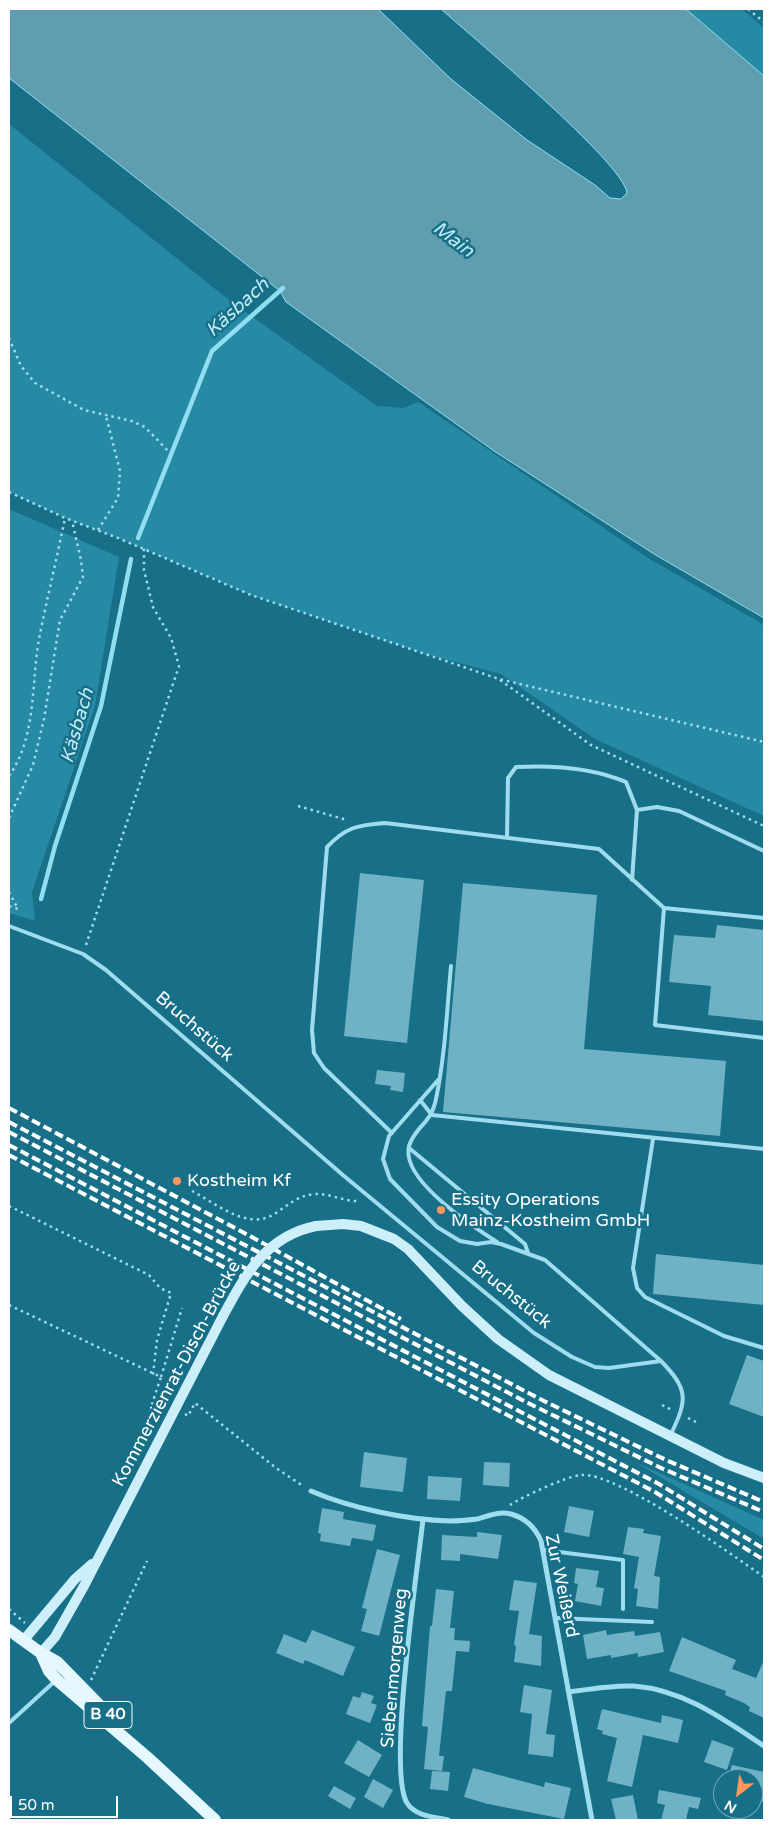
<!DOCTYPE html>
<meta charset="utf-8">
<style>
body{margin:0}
#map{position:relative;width:773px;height:1829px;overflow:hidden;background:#176f88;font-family:"Varela Round",sans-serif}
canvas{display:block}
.frame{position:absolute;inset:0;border:10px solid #fff;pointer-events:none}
.north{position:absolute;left:713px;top:1769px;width:50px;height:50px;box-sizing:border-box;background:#176f88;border:1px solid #74a9b8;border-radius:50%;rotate:210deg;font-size:14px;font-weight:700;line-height:20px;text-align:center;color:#fff}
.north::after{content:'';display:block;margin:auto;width:18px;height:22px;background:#ff985b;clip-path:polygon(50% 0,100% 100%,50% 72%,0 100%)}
.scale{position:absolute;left:10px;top:1796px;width:108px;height:22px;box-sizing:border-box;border:2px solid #fff;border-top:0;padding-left:6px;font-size:15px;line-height:18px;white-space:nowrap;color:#fff;-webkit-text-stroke:4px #176f88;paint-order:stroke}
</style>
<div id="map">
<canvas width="773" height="1829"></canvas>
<div class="frame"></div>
<div class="north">N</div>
<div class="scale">50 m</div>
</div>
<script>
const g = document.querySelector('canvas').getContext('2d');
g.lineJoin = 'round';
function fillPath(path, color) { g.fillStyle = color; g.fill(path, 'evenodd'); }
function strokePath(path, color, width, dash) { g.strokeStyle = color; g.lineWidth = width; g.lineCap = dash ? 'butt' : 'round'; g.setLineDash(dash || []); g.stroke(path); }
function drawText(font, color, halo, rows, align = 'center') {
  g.font = font + ' "Varela Round",sans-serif'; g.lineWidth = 5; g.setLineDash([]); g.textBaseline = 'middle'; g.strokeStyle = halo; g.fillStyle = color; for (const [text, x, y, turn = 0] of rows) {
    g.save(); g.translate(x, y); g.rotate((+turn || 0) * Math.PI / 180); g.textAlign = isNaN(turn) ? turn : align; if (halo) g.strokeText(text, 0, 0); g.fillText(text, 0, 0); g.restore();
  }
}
fillPath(new Path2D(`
 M687,9H742L764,28V76Z
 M9,124L229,300L377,406L403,408L418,402L648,558L764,625V816L595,739L501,674L425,654L251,595L118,538L65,518L9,492Z
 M9,509L119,557L95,706L32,892L35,921L9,913Z
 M635,1462L764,1520V1539Z`), '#278aa5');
const water = new Path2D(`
 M9,9H378L451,79L527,140L595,185L610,198L621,199L627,193C623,162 472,37 441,9H686L764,76V618L654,554L494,451L286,302L280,291L9,78Z`);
fillPath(water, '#5e9eae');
strokePath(water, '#91def0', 1);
strokePath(new Path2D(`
 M138,538L212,351L283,288
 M41,899L55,846L101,706L131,559`), '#91def0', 4.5);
fillPath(new Path2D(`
 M360,873L424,880L407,1043L344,1036Z
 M463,883L597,895L584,1049L726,1061L720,1136L443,1112Z
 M717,925L764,930V1021L708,1015L711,986L669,982L674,935L715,938Z
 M377,1070L405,1073L403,1092L390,1090L391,1086L375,1084Z
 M656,1254L764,1265V1305L653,1294Z
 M747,1355L764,1361V1417L729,1404Z
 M364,1452L407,1458L403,1492L360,1487Z
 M484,1462L510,1463L509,1487L483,1485Z
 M428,1476L462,1478L460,1501L427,1499Z
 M569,1506L594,1511L589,1537L564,1532Z
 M322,1508L344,1512L343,1519L376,1525L373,1541L352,1538L350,1546L320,1541L321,1534L318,1533Z
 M628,1527L644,1529L643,1533L661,1536L654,1576L660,1577L658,1609L636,1606L638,1589L634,1588L639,1557L623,1554Z
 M477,1532L502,1535L498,1559L460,1554V1561L441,1560L442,1535L477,1537Z
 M377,1549L400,1555L379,1636L361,1631L367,1609L362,1608Z
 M576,1568L599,1571L596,1587L604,1588L601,1606L575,1601L578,1584L574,1583Z
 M514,1580L537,1583L529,1634L542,1636L541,1666L514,1662L516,1646L514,1645L519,1611L509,1610Z
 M436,1589L454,1591L450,1628H455L454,1640L470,1641L469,1652L456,1651L452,1691H446L439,1756H444L442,1771L424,1769L428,1727L422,1726L430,1626H432Z
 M312,1630L355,1647L343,1676L305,1660L303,1664L276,1653L284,1634L306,1643Z
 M606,1630L607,1635L634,1631L635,1636L660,1632L664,1652L638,1657V1653L611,1658V1655L587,1659L583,1635Z
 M682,1637L736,1660L732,1669L756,1678L764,1660V1718L749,1711L750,1707L744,1703L725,1695L726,1691L669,1671Z
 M524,1685L552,1690L546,1734L555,1735L553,1757L528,1754L532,1714L520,1712Z
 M362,1692L374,1696L371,1703L377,1705L370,1723L346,1714L353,1696L360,1698Z
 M602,1709L661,1723L662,1715L683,1720L678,1743L643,1735L632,1787L607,1781L617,1738L602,1734L603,1731L597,1729Z
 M358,1740L382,1755L369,1777L344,1763Z
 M712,1740L734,1748L727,1770L704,1762Z
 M732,1765L764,1772V1802L753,1799V1779H728Z
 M473,1768L544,1787L545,1782L571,1788L564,1819L488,1804L464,1797Z
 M432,1771L450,1772L448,1791L430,1789Z
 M373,1779L393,1790L383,1808L364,1797Z
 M334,1786L356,1798L350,1809L328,1796Z
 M659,1790L701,1798L698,1809L689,1807L686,1820H661L665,1805L657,1803Z
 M633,1795L638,1820H616L611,1799Z`), '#70b2c5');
strokePath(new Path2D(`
 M748,9L764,22
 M9,338L21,366L35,383L84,410L132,421L145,427L171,454
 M9,492L65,518L118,538L251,595L499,679L764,742
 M98,530L118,498L120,471L106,416
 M500,680L591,745L764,826
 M9,776C37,736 31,684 39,639C47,598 57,558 65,518
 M298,806L347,820
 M9,818L33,765L44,719L60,620L83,577L81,560L72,521
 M9,892L18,909L9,906
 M86,945L179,666L171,638L153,607L144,570V549
 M192,1191C217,1204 249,1232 276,1213C289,1204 298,1196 314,1194C330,1193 344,1202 360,1201
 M9,1206L149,1275L160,1288L171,1293L157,1340L153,1375
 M9,1305L161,1377L149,1413L157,1417
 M161,1377L182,1308
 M662,1405L672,1410
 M185,1414L188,1416L195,1403L276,1468L303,1486
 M688,1418L696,1422
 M510,1505C524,1496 565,1477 581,1475C617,1472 731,1554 764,1577
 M9,1609L25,1623
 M91,1680L147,1561`), '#9fddee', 2.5, [2.5, 4]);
strokePath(new Path2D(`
 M637,810L657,807L679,811L764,851
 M507,838L508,778L516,767C553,765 593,768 626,782L637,810L632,880
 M664,908L764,918
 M9,926L83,954L106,970L344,1176L534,1333L572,1357L595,1367L609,1368L661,1361
 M451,966C447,1010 445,1056 436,1099C431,1123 420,1123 411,1141C393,1175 472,1226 497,1242
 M439,1079L389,1136L383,1159L390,1179L437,1227L460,1241L477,1244L491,1242L501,1244L545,1260L661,1361C688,1389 688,1399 671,1434
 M420,1100L432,1115L764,1149
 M392,1133L324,1068L314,1053L312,1030L327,847C346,827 358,825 385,823L599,849L664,908L655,1025L764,1038
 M653,1139L633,1268L637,1288L645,1297L724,1336L764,1348
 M409,1148L525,1244L528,1253
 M543,1550L623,1560V1609
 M555,1618L652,1622
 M9,1723L55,1681`), '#9fddee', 4);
strokePath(new Path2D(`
 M311,1491C350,1508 407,1520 450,1521C459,1521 469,1520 477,1519C489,1516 498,1511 511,1514C525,1518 535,1527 541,1541L592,1820
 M423,1519C418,1567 387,1770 407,1803C415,1816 434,1817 448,1820
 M569,1692C590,1689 612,1685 634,1686C684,1690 723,1719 764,1746`), '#9fddee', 5);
strokePath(new Path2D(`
 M316,1226L343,1224L361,1226L394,1239L408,1249L462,1306L498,1339L549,1375L724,1463L764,1478
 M23,1641L75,1579L92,1564
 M41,1653L55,1637L84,1586L223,1316`), '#cceffa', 10);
strokePath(new Path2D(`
 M9,1630L41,1653L57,1662L106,1712
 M41,1653L49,1671L57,1680L148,1758L215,1820`), '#e5f8ff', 12);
strokePath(new Path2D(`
 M9,1108L250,1236L401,1319
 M9,1122L544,1401L666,1460L764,1502
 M9,1132L526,1402L661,1468L764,1512
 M9,1145L659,1484L764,1549
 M9,1155L655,1492L764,1560`), '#fff', 4, [9, 4]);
strokePath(new Path2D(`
 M223,1316C245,1275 266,1236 316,1226`), '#cceffa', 10);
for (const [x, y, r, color] of [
 [177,1181,5,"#ff985b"],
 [441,1210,5,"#ff985b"]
]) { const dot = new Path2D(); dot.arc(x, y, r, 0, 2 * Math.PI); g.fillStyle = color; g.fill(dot); strokePath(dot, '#176f88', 2); }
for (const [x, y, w] of [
 [108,1715,48]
]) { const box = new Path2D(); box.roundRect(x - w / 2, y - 13.5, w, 27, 4); g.fillStyle = '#176f88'; g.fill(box); strokePath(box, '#fff', 1); }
drawText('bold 16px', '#fff', null, [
 ["B 40",108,1715]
]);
drawText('18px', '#fff', '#176f88', [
 ["Bruchstück",194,1027,41],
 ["Bruchstück",511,1295,39],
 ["Kommerzienrat-Disch-Brücke",177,1374,-62],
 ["Zur Weißerd",561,1586,78],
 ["Siebenmorgenweg",395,1668,-85]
]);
drawText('18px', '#fff', '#176f88', [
 ["Kostheim Kf",187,1181],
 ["Essity Operations",451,1200],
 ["Mainz-Kostheim GmbH",451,1221]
], 'left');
drawText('italic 19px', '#bfecf8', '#176f88', [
 ["Main",453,240,37],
 ["Käsbach",238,308,-42],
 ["Käsbach",78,726,-74]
]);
</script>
